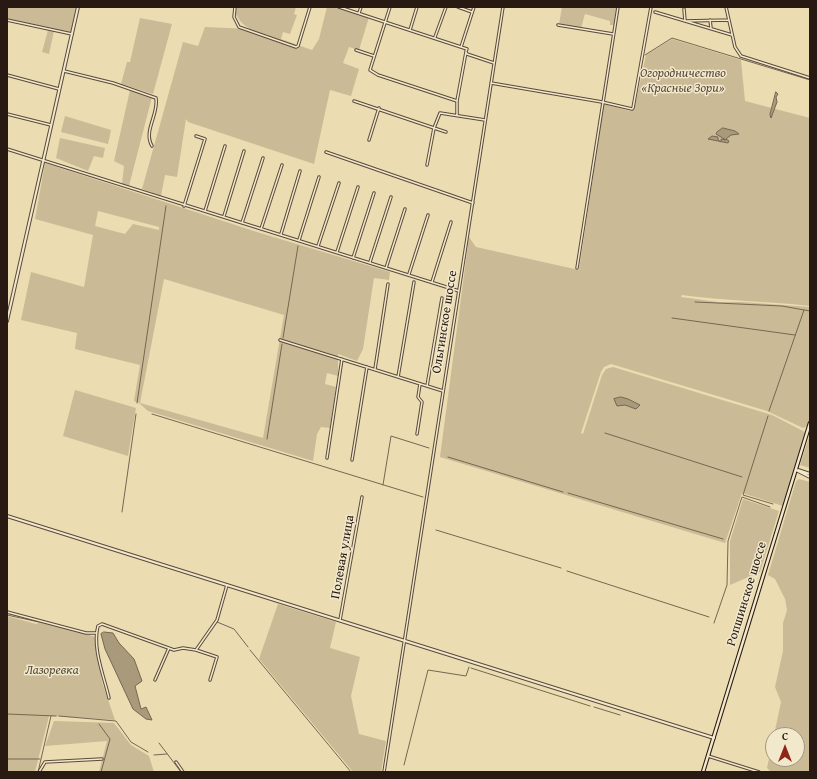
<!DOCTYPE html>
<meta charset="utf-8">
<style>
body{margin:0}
#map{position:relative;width:817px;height:779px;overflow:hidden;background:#ebdcb1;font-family:"Gentium Book Plus",serif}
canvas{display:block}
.frame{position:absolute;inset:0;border:8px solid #281a12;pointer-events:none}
.north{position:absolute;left:765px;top:727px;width:40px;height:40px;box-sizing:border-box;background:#f2e8cc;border:1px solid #a19682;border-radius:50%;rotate:0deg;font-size:11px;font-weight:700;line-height:16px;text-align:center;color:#281a12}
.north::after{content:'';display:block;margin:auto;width:14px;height:18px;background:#8f2418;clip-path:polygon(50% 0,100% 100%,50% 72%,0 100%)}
</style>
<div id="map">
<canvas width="817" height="779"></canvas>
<div class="frame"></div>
<div class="north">С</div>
</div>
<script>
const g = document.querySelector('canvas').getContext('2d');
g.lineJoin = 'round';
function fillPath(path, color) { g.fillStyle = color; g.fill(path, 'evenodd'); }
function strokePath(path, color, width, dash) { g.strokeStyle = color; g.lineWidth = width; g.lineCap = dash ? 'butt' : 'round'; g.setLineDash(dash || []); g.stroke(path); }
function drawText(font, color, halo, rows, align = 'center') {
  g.font = font + ' "Gentium Book Plus",serif'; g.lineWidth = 3; g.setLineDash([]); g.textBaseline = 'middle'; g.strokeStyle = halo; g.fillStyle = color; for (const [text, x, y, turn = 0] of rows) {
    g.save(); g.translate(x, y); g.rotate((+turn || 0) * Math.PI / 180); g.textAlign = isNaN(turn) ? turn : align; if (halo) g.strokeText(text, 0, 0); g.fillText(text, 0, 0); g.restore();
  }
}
fillPath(new Path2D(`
 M7,7H76L71,33L7,19Z
 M236,7H296L294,14L297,15L290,34L283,32L281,39L312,50L319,39L327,7H339L369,17L359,50L349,47L343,63L359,69L351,96L330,90L314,164L188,122L186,119L177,177L165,175L161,196L142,189L183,42L198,46L205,27L250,29C241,23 241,22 235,13Z
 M562,7H617L614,25H610V21L585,14L581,28L559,24Z
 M140,18L172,24L153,94L121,84L127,62H130Z
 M48,30L54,31L49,54L42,52Z
 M672,39L741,60L745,101L810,118V306C767,301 724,301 682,295L681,297L718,302H742L810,307V419L808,426L803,428L767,411L611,364L604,367L601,372L581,433L583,434L602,375L606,369L613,367L772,415L805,432L783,506L742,493L725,543L440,457L469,237L476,247L579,270L604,104L630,111L634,110L646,55Z
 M130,90L152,97L129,186L122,184L124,166L114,161Z
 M65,116L111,130L108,144L61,132Z
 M60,138L105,148L103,158L94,156L88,171L56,158Z
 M45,163L257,232L390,272L389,280L374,278L363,349L357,361L338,354V376L327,373L325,384L336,387L330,428L321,427L317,434L313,461L148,411L139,403L134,401L140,365L75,349L77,333L21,320L31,272L84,287L93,235L35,219ZM98,211L159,227V230L133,224L125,234L95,226ZM164,279L284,315L263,438L140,403Z
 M75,390L136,408L128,456L63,436Z
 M810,434V468L800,465Z
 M799,479L810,482V772L770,771L767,768L773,740V759H797V735H774L781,702L775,687L783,651V623L787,610L785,599L775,579L768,575L796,481Z
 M743,499L779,511L760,572L730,585V541Z
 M278,604L336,622L330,648L360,657L351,696L359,734L386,741L381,772H353L259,659Z
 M7,616L36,624L44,621L96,637L102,682L115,720L49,716L35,772H7Z
 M54,721L114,723L131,745L149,756L154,772H99L107,741L45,746Z`), '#cabb96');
const water = new Path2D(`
 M776,92L778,94L776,97L777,102L771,118L770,115Z
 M723,128L735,131L739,134L731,135L726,139L729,141L728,143L708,139L712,136L718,137V140L721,142V139L726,140L716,134L717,132Z
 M621,397L628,399L640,405L636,409L625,405L617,406L614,399Z
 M104,632L113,633L119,643L134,659L142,681L135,686L141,709L146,707L152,720L146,719L133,709L105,649L101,634Z`);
fillPath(water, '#a99a7b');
strokePath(water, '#756751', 1);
strokePath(new Path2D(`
 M645,55L672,38L810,80
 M695,302L782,306L810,311
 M672,318L795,335
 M283,338L298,246
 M137,403L166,206
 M769,411L804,310
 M152,414L423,497
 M768,416L743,495L773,504
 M605,433L742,477
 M267,439L282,344
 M448,457L563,492
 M383,485L391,436L429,448
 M568,493L723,539
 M122,512L136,414
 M436,530L561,568
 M567,571L709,617
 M7,615L39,622
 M217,622L234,629L248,647
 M714,623L727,585L728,541L742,497L770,507
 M250,650L351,772
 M471,668L590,706
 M594,707L620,715
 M7,714L56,716
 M59,716L116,721L131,742L148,752
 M99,724L110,739L101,772
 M159,743L181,772
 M154,755L167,754
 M7,759H40
 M404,765L428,670L466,676L469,667
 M38,772L51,716`), '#756751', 1);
const minor = new Path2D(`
 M235,7L234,17L239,27L296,47L298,46L310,7
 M339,7L467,49L466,51
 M390,7L370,70L378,75L457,101
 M458,7L472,12
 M726,7L735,47L741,56L810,78
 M684,9L685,21L729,20
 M655,12L732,35
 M359,13L361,7
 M7,20L72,34
 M710,20L711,28
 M558,25L613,34
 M410,30L417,7
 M435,37L446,7
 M461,47L474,7
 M356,50L374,56
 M64,71L113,83L156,98C159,114 143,131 152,146
 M7,75L59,89
 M491,83L602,102L632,109L633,108L651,7
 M354,101L434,128L440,113L485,120
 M7,114L51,125
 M457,115V101L466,52L467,54L494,63
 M369,140L379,108
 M7,149L459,291
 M326,152L473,203
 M427,165L434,128L446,132
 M184,206L205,139L196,136
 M205,211L225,146
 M224,216L244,151
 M242,223L263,158
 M261,229L282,165
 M281,234L300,171
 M299,240L319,177
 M318,246L339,183
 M337,252L358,187
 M353,258L374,193
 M370,262L391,197
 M386,268L405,209
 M577,268L618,7
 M409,274L428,215
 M432,282L451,222
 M280,340L443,391
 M375,369L388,284
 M398,377L414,282
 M427,386L442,298
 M417,434L422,402L418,397L420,384
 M327,458L342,359
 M352,460L367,367
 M7,612L86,633H96
 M340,620L362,497
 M196,650L217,657L210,680
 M155,680L169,648
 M109,698C104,676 92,648 98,626L102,624L174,650L183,648L196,650L217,620L227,585
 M708,756L759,772
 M176,762L183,772
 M39,772L45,762L102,759
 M384,772L503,7`);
const tertiary = new Path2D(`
 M7,321L78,7
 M796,470L810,477
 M798,470L810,474
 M7,516L714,738`);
const secondary = new Path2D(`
 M703,772L810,423`);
strokePath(minor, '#594a3a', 3.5);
strokePath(tertiary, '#594a3a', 4);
strokePath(secondary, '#281a12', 4.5);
strokePath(minor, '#f2e8cc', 1.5);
strokePath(tertiary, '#f2e8cc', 2);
strokePath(secondary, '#f2e8cc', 2.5);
drawText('italic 13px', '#594a3a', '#f2e8cc', [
 ["Огородничество",683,74],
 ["«Красные Зори»",683,89],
 ["Лазоревка",52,671]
]);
drawText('13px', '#281a12', '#f2e8cc', [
 ["Ольгинское шоссе",445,322,-81],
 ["Полевая улица",343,557,-80],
 ["Ропшинское шоссе",747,594,-73]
]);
</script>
